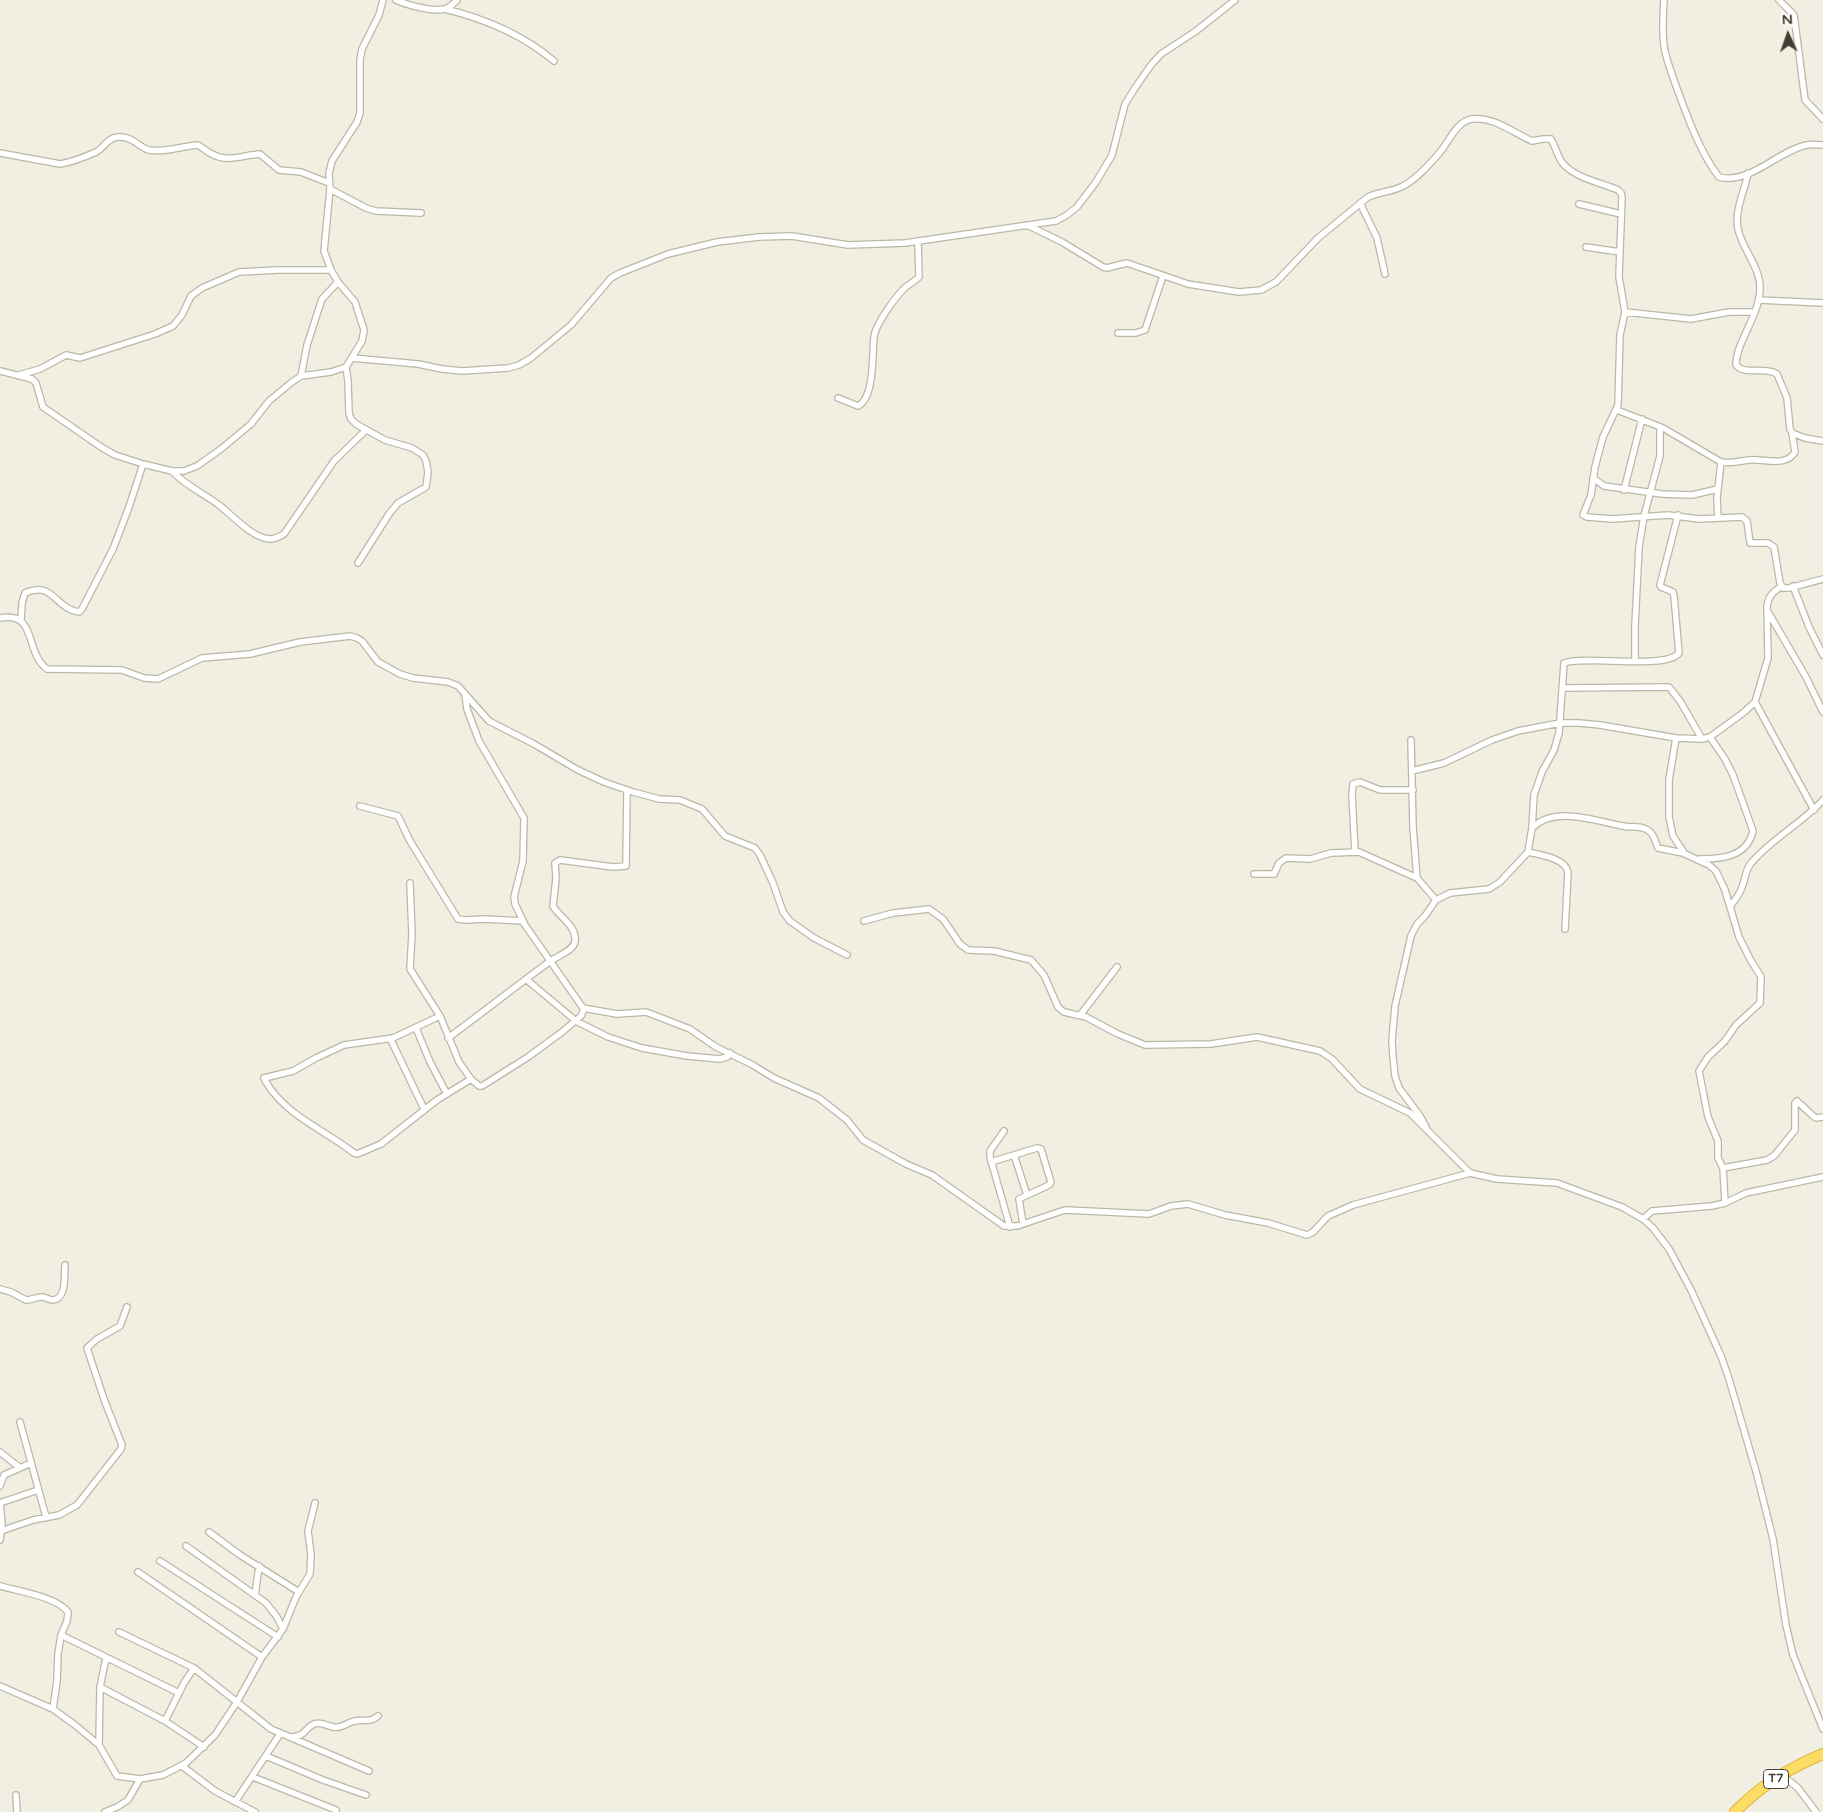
<!DOCTYPE html>
<style>
body{margin:0}
#map{position:relative;width:1823px;height:1812px;overflow:hidden;background:#f1eee2;font-family:"Varela Round",sans-serif}
canvas{display:block}
.north{position:absolute;left:1763px;top:10px;width:50px;height:50px;-webkit-text-stroke:4px #fff;paint-order:stroke;rotate:357deg;font-size:14px;font-weight:700;line-height:20px;text-align:center;color:#423e33}
.north::after{content:'';display:block;margin:auto;width:18px;height:22px;background:#423e33;clip-path:polygon(50% 0,100% 100%,50% 72%,0 100%)}
</style>
<div id="map">
<canvas width="1823" height="1812"></canvas>
<div class="north">N</div>
</div>
<script>
const g = document.querySelector('canvas').getContext('2d');
g.lineJoin = 'round';
function strokePath(path, color, width, dash) { g.strokeStyle = color; g.lineWidth = width; g.lineCap = dash ? 'butt' : 'round'; g.setLineDash(dash || []); g.stroke(path); }
function drawText(font, color, halo, rows, align = 'center') {
  g.font = font + ' "Varela Round",sans-serif'; g.lineWidth = 4.5; g.setLineDash([]); g.textBaseline = 'middle'; g.strokeStyle = halo; g.fillStyle = color; for (const [text, x, y, turn = 0] of rows) {
    g.save(); g.translate(x, y); g.rotate((+turn || 0) * Math.PI / 180); g.textAlign = isNaN(turn) ? turn : align; if (halo) g.strokeText(text, 0, 0); g.fillText(text, 0, 0); g.restore();
  }
}
const street = new Path2D(`
 M396,0C407,5 433,12 444,9C450,8 453,4 457,0
 M1664,0C1663,15 1662,31 1664,46C1666,59 1671,71 1675,83C1685,111 1700,153 1719,177C1750,185 1777,151 1807,145C1812,144 1818,145 1823,145
 M1779,0L1794,15L1805,100L1823,119
 M445,9C486,19 522,34 554,61
 M0,153L60,164C72,162 85,157 96,152C104,148 108,137 118,137C133,136 138,147 149,150C165,153 182,146 198,145C203,148 207,152 212,154C228,163 243,155 260,154L279,170L301,172L329,183
 M1748,173C1745,190 1734,211 1738,229C1742,249 1761,268 1760,289C1759,317 1736,342 1736,365C1745,376 1765,366 1777,374L1787,398L1790,429L1792,433L1805,438L1823,441
 M330,189L366,208L376,211L421,213
 M1360,203L1377,238L1385,274
 M1579,204L1621,214
 M1027,225L1062,242L1103,267L1107,268L1127,263L1188,284L1239,292L1261,290L1276,282L1318,238L1368,197C1379,192 1390,192 1401,187C1416,180 1430,164 1441,151C1449,141 1457,121 1472,119C1493,116 1514,133 1532,141L1543,139H1551C1555,146 1557,154 1561,161C1573,178 1600,182 1618,190L1621,193L1622,197L1619,277L1625,312L1620,335L1618,405L1603,437L1595,467L1591,495L1583,515L1587,517L1612,519L1668,515L1699,519L1742,517L1747,521L1750,543H1768L1774,547L1780,583L1783,588H1789L1823,579
 M1586,247L1620,252
 M1759,300L1823,303
 M1625,312L1691,319L1729,312H1755
 M1118,333H1136L1145,330L1163,276
 M352,358L418,364L442,369L462,371L508,368L519,365L531,358L571,325L611,278L620,273L668,254L717,242L759,237L792,236L848,245L905,243L1056,221L1067,215L1077,207L1096,182L1112,155L1125,104L1135,88L1151,65L1161,54L1196,31L1235,0
 M346,367L348,381L349,413L351,419L356,424L385,440L412,448L423,455L426,461L428,472L426,487L398,503L389,514L358,563
 M0,371L32,379L36,383L43,407L101,447L115,455L143,464L172,471H184L197,466L221,449L251,424L269,401L292,382L301,376L331,372L346,367L362,341L364,330L355,302L338,282L331,270L324,251L330,189L329,173L332,161L357,122L360,113V60L362,49L379,15L383,0
 M19,375L40,369L66,355L80,358L155,334L173,326L182,315L191,296L202,288L239,272L278,270H331
 M301,376L307,345L322,299L338,282
 M838,398L858,406C875,398 872,353 874,337C875,325 897,294 907,286C911,283 915,281 919,277L918,242
 M1617,410L1663,428L1721,462C1731,464 1739,461 1749,460C1762,458 1786,468 1795,452L1792,433
 M172,471C186,486 203,493 219,505C232,515 252,538 270,539C276,539 279,537 284,534L334,461L366,430
 M1593,478L1604,486L1662,494L1692,495L1718,489
 M1624,490L1642,419
 M1718,518L1717,498L1721,462
 M1793,586L1809,627L1823,655
 M1768,612L1806,677L1823,712
 M0,618C38,611 24,652 47,669L122,670L144,678L158,679L202,658L250,654L300,642L350,636L357,638L362,641L378,662L400,674L413,678L448,682L458,686L489,721L534,744L578,770L604,782L633,792L659,799L680,800L702,809L725,836L755,848L760,855L773,883L783,912L790,921L814,938L847,955
 M21,620L22,603L25,593C53,580 55,609 79,612L82,609L113,549L129,507L143,464
 M1635,661V626L1639,547L1644,516L1660,456V427
 M1563,688L1669,687L1680,701L1702,739
 M465,695L467,709L479,741L524,818L523,861L514,897L515,904L525,925L583,1008L617,1014L646,1012L690,1029L716,1047L751,1064L774,1078L819,1098L847,1120L863,1140L906,1164L932,1175L1004,1226H1017L1065,1210L1149,1214L1171,1206L1188,1204L1225,1215L1268,1223L1307,1235L1313,1232L1328,1216L1353,1205L1470,1173L1497,1179L1557,1183L1622,1207L1643,1219L1653,1228L1669,1249L1691,1290L1721,1356L1729,1379L1757,1475L1773,1539L1786,1625L1793,1655L1823,1729
 M1755,702L1814,810
 M1676,738L1669,780V817L1673,836L1685,854L1709,865L1716,871L1725,890L1739,937L1750,959L1761,977L1760,1003L1736,1025L1725,1041L1708,1057L1699,1071L1708,1117L1718,1141V1158L1723,1168L1725,1203
 M1411,740L1413,827L1417,878
 M1412,771L1444,763L1492,740L1518,731L1560,723H1579L1600,725L1676,738L1702,739L1710,737L1743,713L1755,702L1768,658L1767,606C1769,595 1773,592 1782,586
 M360,806L398,816L410,841L458,919L465,920L485,919L523,921
 M1532,828C1555,805 1595,821 1623,826C1631,828 1642,825 1649,831C1655,835 1655,842 1658,848L1683,853
 M1355,852L1352,795L1353,784L1360,782L1380,790H1413
 M1528,852C1540,855 1565,858 1568,872L1565,929
 M1700,859C1722,859 1747,857 1753,831L1733,775L1725,759L1710,737
 M1254,874H1274L1279,863L1286,858L1310,859L1331,853L1359,852L1417,878L1436,900
 M410,883L412,934L410,969L440,1016L459,1062L471,1079L479,1086H482L528,1057L562,1032L581,1016L584,1009
 M1730,907C1734,901 1740,894 1742,887C1746,878 1745,869 1752,862C1773,838 1802,823 1823,800
 M864,921L893,913L929,909L943,919L960,944L968,950L994,951L1031,960L1044,975L1058,1007L1064,1012L1086,1017L1118,1034L1145,1045L1211,1044L1257,1037L1320,1051L1332,1059L1360,1089L1410,1113L1470,1173
 M527,980L576,1021L608,1037L642,1048L687,1056L720,1059L727,1057L730,1053
 M1081,1014L1117,967
 M440,1016L393,1038L344,1045L316,1058L293,1071L264,1078L266,1082C285,1115 325,1130 354,1153L357,1154L381,1144L437,1100L471,1079
 M416,1028L430,1062L447,1094
 M390,1038L424,1109
 M448,1038C482,1013 515,987 549,962C557,956 574,951 575,941C577,926 559,917 553,906L556,878L555,863L560,860L613,867L626,866L627,790
 M1426,1127L1420,1116L1399,1088L1395,1076L1393,1057L1392,1041L1395,1006L1411,936L1417,924L1425,916L1436,900L1450,893L1489,889L1500,882L1528,852L1532,828L1534,795L1542,772L1554,750L1559,733L1564,663C1587,655 1666,670 1679,653L1674,596L1673,592L1661,587L1660,585L1678,515
 M1004,1131L990,1151V1157L1010,1227
 M1014,1155L1027,1195
 M991,1162L1037,1148L1041,1149L1051,1182L1049,1185L1019,1199L1023,1224
 M1723,1168L1767,1160L1774,1156L1795,1130V1103L1797,1101L1813,1116L1816,1118L1823,1117
 M1643,1219L1652,1211L1712,1206L1725,1203L1746,1193L1823,1177
 M0,1289L11,1292L26,1300C32,1300 36,1297 42,1297C46,1297 49,1300 53,1300C67,1299 64,1275 65,1265
 M20,1422L46,1517
 M0,1452L20,1468
 M0,1486L4,1475L31,1463
 M1,1531L33,1520L59,1515L77,1505L121,1449L122,1445L105,1402L87,1348L97,1339L120,1326L127,1307
 M209,1532L240,1555L299,1592
 M0,1540L2,1524L0,1503L38,1490
 M186,1546L266,1603L277,1617L283,1629
 M160,1561L278,1637
 M138,1572L262,1657
 M0,1586C18,1591 57,1597 68,1612L67,1621L61,1635L58,1654L57,1681L53,1709
 M255,1595L259,1566
 M119,1632L194,1668L271,1729L369,1771
 M61,1635L179,1693
 M0,1686L53,1709L75,1725L99,1745L117,1776L140,1779
 M100,1687L165,1721L204,1747
 M165,1721L184,1683L194,1668
 M291,1737C307,1736 304,1728 314,1724C321,1721 327,1726 333,1727C343,1729 347,1722 355,1721C365,1719 370,1723 378,1716
 M99,1745L100,1687L106,1658
 M266,1756L323,1780L366,1795
 M182,1766L215,1791L255,1812
 M1782,1775L1798,1788L1816,1812
 M253,1777L336,1810
 M16,1795L17,1812
 M235,1802L280,1734
 M105,1812L117,1807L128,1800L140,1779L163,1775L186,1763L215,1735L237,1702L262,1657L283,1629L296,1597L310,1574L311,1555L308,1531L315,1503`);
const highway = new Path2D(`
 M1735,1812C1759,1787 1791,1767 1823,1754`);
strokePath(street, '#bcb7a5', 8);
strokePath(highway, '#dab133', 12);
strokePath(street, '#fff', 5.5);
strokePath(highway, '#fcdc63', 10);
for (const [x, y, w] of [
 [1776,1779,25]
]) { const box = new Path2D(); box.roundRect(x - w / 2, y - 9.5, w, 19, 4); g.fillStyle = '#fff'; g.fill(box); strokePath(box, '#423e33', 1); }
drawText('bold 12px', '#423e33', null, [
 ["T7",1776,1779]
]);
</script>
